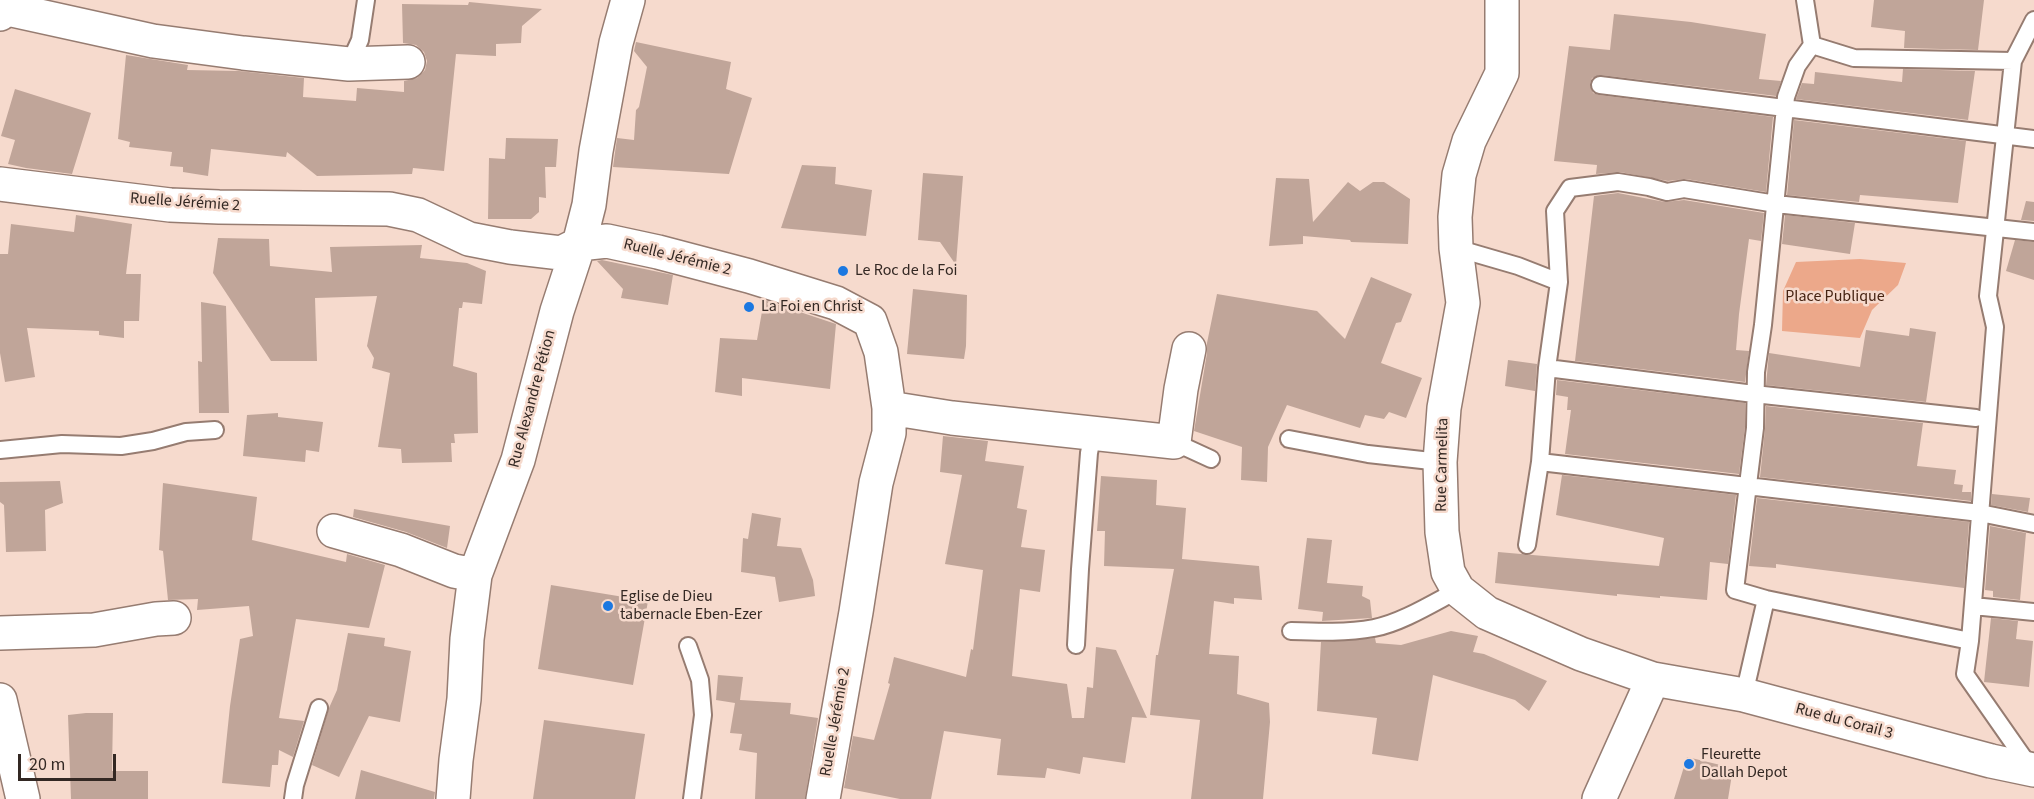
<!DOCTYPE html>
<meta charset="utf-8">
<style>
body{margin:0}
#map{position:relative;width:2034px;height:799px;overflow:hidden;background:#f6dacd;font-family:"Source Sans 3",sans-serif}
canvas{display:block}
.scale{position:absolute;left:18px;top:754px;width:98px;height:27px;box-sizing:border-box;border:3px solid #332823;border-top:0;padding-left:8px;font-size:18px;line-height:21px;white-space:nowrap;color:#332823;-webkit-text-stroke:4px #f6dacd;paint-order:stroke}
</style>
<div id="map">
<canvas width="2034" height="799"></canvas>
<div class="scale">20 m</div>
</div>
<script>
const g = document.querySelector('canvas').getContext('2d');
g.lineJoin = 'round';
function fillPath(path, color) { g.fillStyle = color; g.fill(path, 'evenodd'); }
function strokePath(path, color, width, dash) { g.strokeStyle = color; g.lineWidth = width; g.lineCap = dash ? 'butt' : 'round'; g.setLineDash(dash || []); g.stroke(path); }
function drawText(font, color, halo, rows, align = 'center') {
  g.font = font + ' "Source Sans 3",sans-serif'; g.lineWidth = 5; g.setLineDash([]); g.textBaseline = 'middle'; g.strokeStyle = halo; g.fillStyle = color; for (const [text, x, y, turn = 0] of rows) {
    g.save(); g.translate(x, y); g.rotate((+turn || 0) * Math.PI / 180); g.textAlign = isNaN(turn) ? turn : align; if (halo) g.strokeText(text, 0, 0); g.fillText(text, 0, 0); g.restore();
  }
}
fillPath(new Path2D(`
 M1860,259L1906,263L1898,285L1872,310L1860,338L1782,331L1783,291L1796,262Z`), '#eca88a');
fillPath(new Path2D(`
 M1874,0H1984L1978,50L1904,48L1905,31L1871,27Z
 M469,2L542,9L522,26L521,43L496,44V56L456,54L444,171L413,168L412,174L317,176L287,152L286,157L211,149L208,176L183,172V167L170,166L172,152L129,147L130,142L118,139L126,55L188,65L187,70L239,71L304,78L303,97L356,101L357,88L404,92V81L417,78L425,70L427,61L424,52L416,45L403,43L402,4L468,5Z
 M1614,14L1691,22L1766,34L1759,79L1781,81L1776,96L1601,75L1592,78L1590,84L1593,93L1599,95L1773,117L1766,192L1686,179L1668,181L1620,172L1596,174L1597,165L1554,161L1569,46L1610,50Z
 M636,42L731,62L726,89L752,98L729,174L613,167L617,138L634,140L636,110L639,107L647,67L634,51Z
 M1903,69L1975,71L1968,120L1796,99L1802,83L1814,84L1815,72L1902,82Z
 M15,89L91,113L72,174L26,168L8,164L15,140L1,136Z
 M1794,120L1966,141L1958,203L1860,195L1859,202L1787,195Z
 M506,138L558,139L556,167H545L546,198L539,197V212L531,219H488L489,158L505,159Z
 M802,165L836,167L835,184L872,190L866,236L781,228Z
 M923,173L963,176L956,265L940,242L918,240Z
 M1276,178L1309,179L1313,222L1348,182L1360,191L1373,182H1384L1410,199L1408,244L1351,242L1350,240L1303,236V244L1269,246Z
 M1618,193L1665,202L1684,200L1764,213L1761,241L1749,239L1739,314L1736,350L1749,351L1745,382L1575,361L1594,196Z
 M2026,201L2034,202V221L2021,220Z
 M76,215L132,224L126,274H141L139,321H124V338L99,335V331L27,328L35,377L5,382L0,353V254H8L11,224L74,232Z
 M1785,215L1855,223L1850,254L1782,244Z
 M218,238L269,239L270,266L332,272L330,247L422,245L420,258L467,263L486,271L482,304L463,302L462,308H459L453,366L477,373L478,433L454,434L455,443H451L452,462L402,463L401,449L378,447L390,373L372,368L374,358L367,346L377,296L315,298L317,361H271L213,273Z
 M2015,240L2034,242V280L2006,271Z
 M602,260L673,275L668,305L621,298L623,289L597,261Z
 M1371,277L1412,294L1401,322L1396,323L1381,363L1422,378L1406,418L1389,412L1384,419L1365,415L1360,428L1287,405L1268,447L1267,482L1241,480L1242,447L1194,431L1207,353V343L1217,294L1317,311L1345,339Z
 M913,289L967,295L966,346L964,359L907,354Z
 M764,300L836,324L830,389L742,378V396L715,392L720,338L757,340Z
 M201,302L226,306L229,413H199L198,361L202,362Z
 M1910,328L1936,332L1926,402L1766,385L1769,353L1860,367L1866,330L1909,336Z
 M1508,360L1537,364L1535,391L1505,386Z
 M1557,380L1745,403V427L1739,474L1565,454L1571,410H1567L1568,397L1556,395Z
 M1766,406L1923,423L1917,466L1956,470L1954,484L1963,485L1962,492H1971V501L1760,477L1765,429Z
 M278,413V417L323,422L319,452L306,450L305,462L243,456L247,415Z
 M943,436L988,441L985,461L1024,466L1017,508L1027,510L1021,547L1045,550L1040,592L1020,589L1012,676L1067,684L1072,718H1084L1087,687L1093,688L1096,647L1116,650L1147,718L1132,717L1125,763L1083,757L1080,774L1047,768L1045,778L997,775L1001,739L944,731L931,799H900L844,788L853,736L874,740L890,684L888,683L894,657L966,677L971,649L973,650L983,570L945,564L962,475L940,472Z
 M1562,475L1736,495L1728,564L1710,562L1707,600L1660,596V598L1617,594V596L1495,583L1498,552L1659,566L1664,538L1556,515Z
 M1101,476L1157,480L1156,505L1186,508L1182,559L1259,566L1262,600L1234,598V604L1214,601L1209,654L1239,656L1237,694L1269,703L1270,722L1263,799H1191L1200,720L1150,715L1156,655H1158L1174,569L1104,566L1105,531H1097Z
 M60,481L63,503L45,510L46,551L6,552L4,505L0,502V482Z
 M163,483L257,497L252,540L346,562L347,554L385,565L369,628L296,619L279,718L304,721L293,757L279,750L278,765H272L270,787L222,783L230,706L240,639L253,636L249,606L197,610L198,599L168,600L163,551L159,550Z
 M1992,494L2030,498L2028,512L1991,505Z
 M1757,498L1969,522L1964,588L1776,564V568L1749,566Z
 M354,509L450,526L447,548L406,532L353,517Z
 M752,513L781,518L777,546L801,548L813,580L815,596L779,602L775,577L741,572L743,538L748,539Z
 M1990,526L2026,533L2020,600L1993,597V591L1985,590Z
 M1307,538L1332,540L1327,583L1363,586L1362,596L1370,600L1372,618L1322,621L1323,612L1298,609Z
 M551,585L648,601L633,685L538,669Z
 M1991,618L2018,621L2016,639L2033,641L2029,687L1984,682Z
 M1451,631L1478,636L1473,652L1484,654L1547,681L1529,711L1515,700L1433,675L1418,761L1372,754L1377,718L1317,711L1321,642L1375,638L1376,643L1401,645Z
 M348,633L385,638L384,646L411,651L400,722L369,716L339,777L312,765L329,708L337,690Z
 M718,675L743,677L740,700L791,703L790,714L818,718L805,799H755L757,753L739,750L742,734L730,733L735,703L716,700Z
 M86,713H113L112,771H148V799H71L68,715Z
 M544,720L645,734L635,799H533Z
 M1687,757L1733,768L1728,799H1674Z
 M361,770L435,792L434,799H355Z`), '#c0a599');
const lane = new Path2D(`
 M1805,0L1812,45L1854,58L2013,61
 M1812,45L1797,66L1786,97L1763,325L1756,372L1755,428L1735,590L1766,599L1970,641
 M349,64L360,40L366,0
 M1600,85L2034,139
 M1456,248L1518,266L1559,282L1547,368L1540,462L1527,545
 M1559,282L1555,211L1570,188L1618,182L1649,187L1667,192L1684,189L1776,204L2034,232
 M1547,368L1754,394L1976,418
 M1289,439L1368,454L1440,462
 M1174,442L1211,459
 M0,450L62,444L121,446L153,441L186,432L215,430
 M1540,462L1980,513L2034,524
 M1973,606L2034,612
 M1291,631C1318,632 1347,633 1374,628C1401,623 1433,603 1458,590
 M1076,645L1080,569L1089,453L1093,433
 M688,646L700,680L703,715L692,799
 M1744,695L1766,599
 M2030,767L1965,674L1970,641L1995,327L1988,296L2013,61L2034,20
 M293,799L295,785L319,708`);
const street = new Path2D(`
 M1502,0V73L1469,141L1459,175L1455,217L1456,248L1463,303L1444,408L1440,462L1442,532L1448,572L1458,590L1487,613L1581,654L1653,679L1599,799
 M3,8L153,41L243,53L349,64L408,62
 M0,184L170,205L219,207L389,209L418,215L469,239L510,247L561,253L579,244L607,241L658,252L749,276L836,303L870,321L881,352L889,408V433L876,483L856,612L823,799
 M889,408L952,418L1174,442L1181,389L1189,349
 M334,531L401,550L454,571L475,575
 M0,633L94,630L156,619L174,618
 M1653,679L1744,695L1991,761L2034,770
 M453,799L456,760L464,699L467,639L475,575L518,460L557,311L579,244L589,205L596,151L616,43L628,0`);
const secondary = new Path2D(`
 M0,14L6,0
 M0,700L23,799`);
strokePath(lane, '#967c71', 20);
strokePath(street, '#967c71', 36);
strokePath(secondary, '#967c71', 36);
strokePath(lane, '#fff', 16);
strokePath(street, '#fff', 33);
strokePath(secondary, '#fff', 33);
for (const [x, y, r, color] of [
 [843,271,6,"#1b78e1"],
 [749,307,6,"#1b78e1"],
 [608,606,6,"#1b78e1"],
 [1689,764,6,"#1b78e1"]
]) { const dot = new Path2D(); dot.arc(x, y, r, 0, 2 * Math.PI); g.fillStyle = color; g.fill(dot); strokePath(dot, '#f6dacd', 2); }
drawText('16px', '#332823', '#f6dacd', [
 ["Ruelle Jérémie 2",185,203,4],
 ["Ruelle Jérémie 2",677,258,14],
 ["Rue Alexandre Pétion",533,399,-75],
 ["Rue Carmelita",1443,465,-89],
 ["Ruelle Jérémie 2",836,722,-80],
 ["Rue du Corail 3",1844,722,15]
]);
drawText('16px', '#332823', '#f6dacd', [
 ["Le Roc de la Foi",855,271],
 ["La Foi en Christ",761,307],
 ["Eglise de Dieu",620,597],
 ["tabernacle Eben-Ezer",620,615],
 ["Fleurette",1701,755],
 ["Dallah Depot",1701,773]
], 'left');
drawText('16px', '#462312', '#f6dacd', [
 ["Place Publique",1835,297]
]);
</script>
